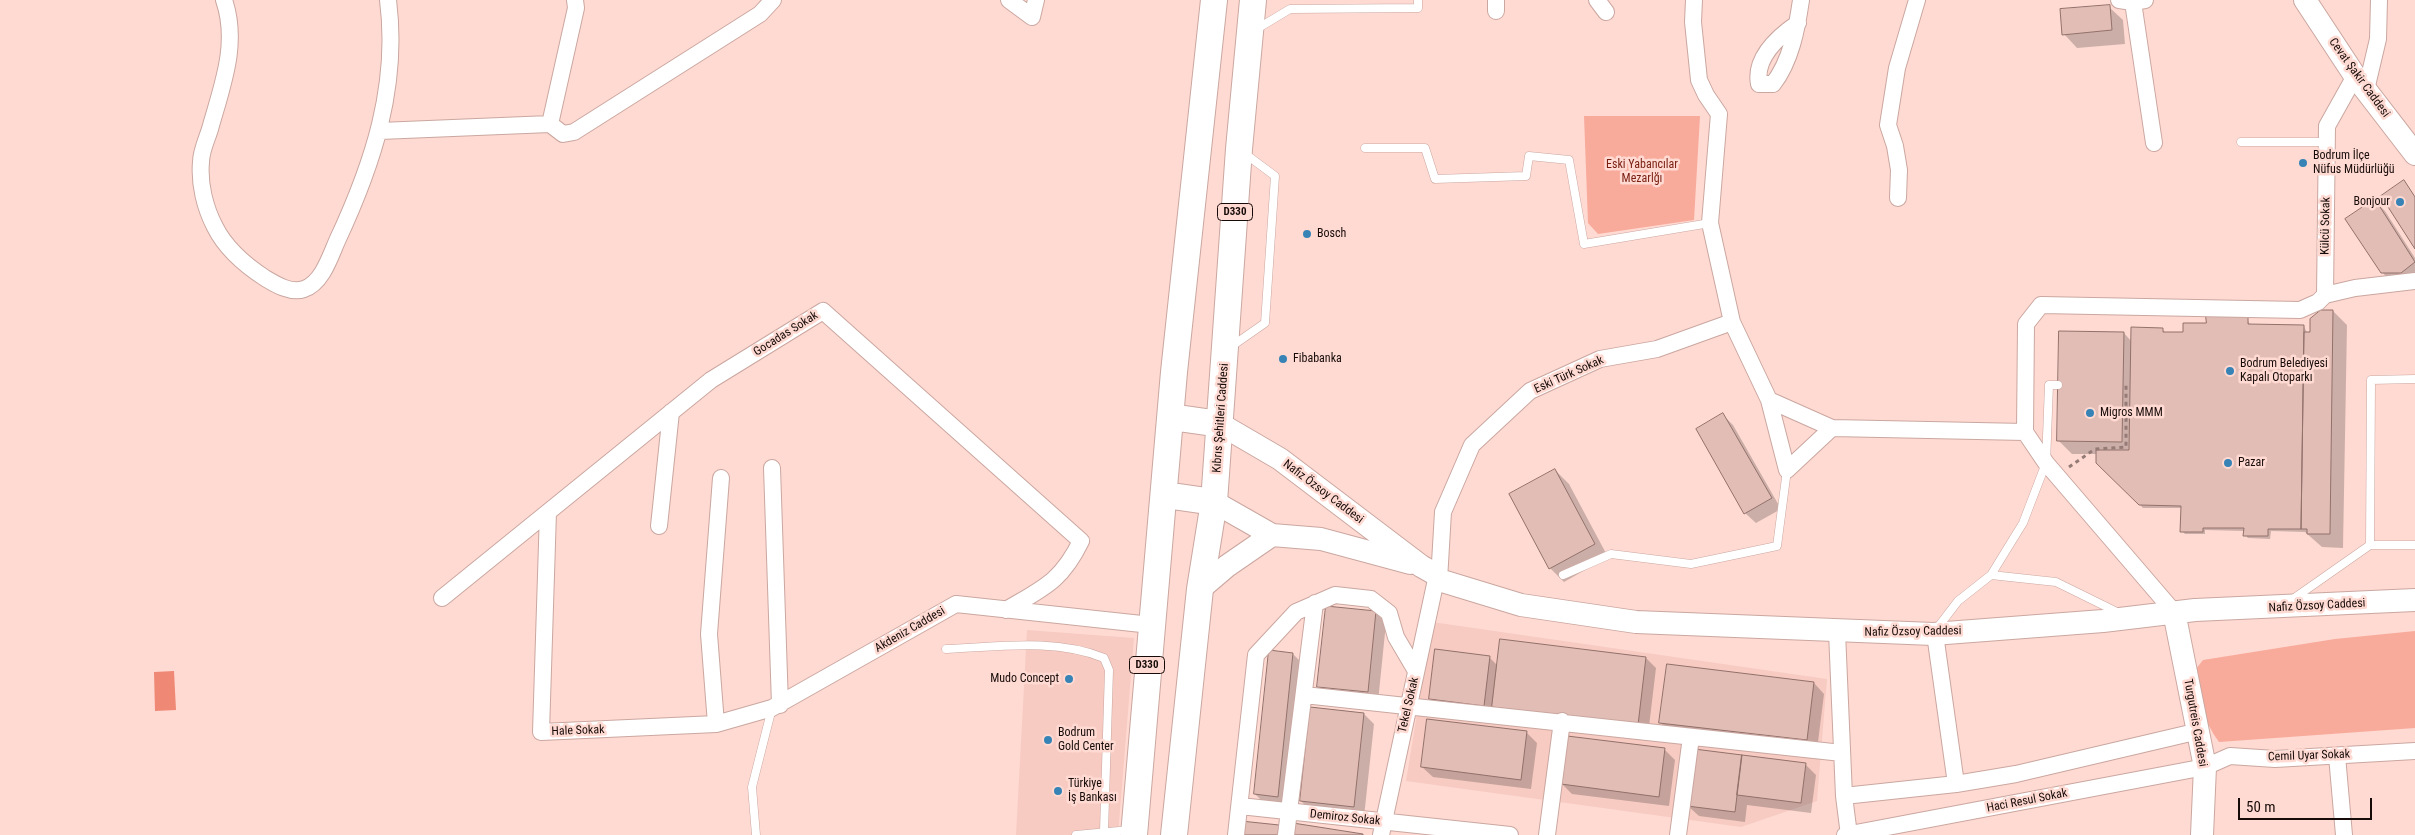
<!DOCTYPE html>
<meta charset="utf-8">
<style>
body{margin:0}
#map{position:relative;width:2415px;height:835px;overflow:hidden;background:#ffdad2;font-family:"Roboto Condensed",sans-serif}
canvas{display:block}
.scale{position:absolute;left:2238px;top:798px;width:134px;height:22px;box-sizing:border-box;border:2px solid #170b09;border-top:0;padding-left:6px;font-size:15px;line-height:18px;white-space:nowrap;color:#170b09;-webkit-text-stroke:4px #ffdad2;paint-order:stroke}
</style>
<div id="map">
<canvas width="2415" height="835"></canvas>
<div class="scale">50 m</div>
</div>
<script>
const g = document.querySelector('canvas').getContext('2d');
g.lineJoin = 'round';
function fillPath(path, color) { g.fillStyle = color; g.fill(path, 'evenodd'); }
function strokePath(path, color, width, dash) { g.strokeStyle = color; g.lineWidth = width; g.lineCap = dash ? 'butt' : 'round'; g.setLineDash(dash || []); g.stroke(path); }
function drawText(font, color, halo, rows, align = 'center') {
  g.font = font + ' "Roboto Condensed",sans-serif'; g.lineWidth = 5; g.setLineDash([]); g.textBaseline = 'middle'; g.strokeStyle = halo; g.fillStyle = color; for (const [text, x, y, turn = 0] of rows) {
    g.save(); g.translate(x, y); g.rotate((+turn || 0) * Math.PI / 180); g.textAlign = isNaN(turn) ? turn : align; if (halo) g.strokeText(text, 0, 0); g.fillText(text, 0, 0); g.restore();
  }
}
fillPath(new Path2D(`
 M1432,622L1827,679L1817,801L1741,827L1406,781Z
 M1027,630L1134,638L1118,835H1016Z`), '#f7cbc2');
fillPath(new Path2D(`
 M1584,116H1700L1694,220L1598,234L1588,223Z
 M2415,631V728L2219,742C2203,720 2196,696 2196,669L2203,660L2335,639Z`), '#f8aa9b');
fillPath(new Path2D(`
 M174,671L176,710L155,711L154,672Z`), '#ef8875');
fillPath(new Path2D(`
 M2109,7L2123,20L2125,44L2077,48L2064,34Z
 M2375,201L2385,211L2415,258V280L2392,283L2382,272Z
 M2333,311L2347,325L2343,548L2322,547L2305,532L2271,531L2270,539L2248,538L2245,535V531L2205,530V534H2185L2182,531V508H2143L2098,462V454H2072L2058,440L2124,333L2132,342L2162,329L2165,332L2184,334L2207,325L2247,318L2250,325L2304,326L2307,333L2311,334Z
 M1723,415L1733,425L1781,509L1756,523L1745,513Z
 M1555,470L1569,484L1608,557L1564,582L1550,568Z
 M1376,613L1386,623L1378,702L1329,697L1318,686Z
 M1293,654L1303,664L1288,806L1265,804L1255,794Z
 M1489,657L1498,666L1646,658L1656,668L1648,735L1441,709L1431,699Z
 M1814,683L1824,694L1817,750L1671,733L1660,722Z
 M1364,714L1374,724L1364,817L1311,811L1301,801Z
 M1527,733L1537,743L1531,789L1433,777L1422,767Z
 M1664,749L1675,760L1669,806L1572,794L1562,784Z
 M1805,764L1816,775L1811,813L1747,805L1745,822L1699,816L1688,806Z`), '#0003');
const building = new Path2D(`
 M2110,5L2112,30L2062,35L2060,9Z
 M2404,180L2415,197V249L2381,196Z
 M2375,199L2415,262L2401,273H2381L2345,219Z
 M2321,310H2333L2330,534H2307V529H2301L2304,332H2310V319Z
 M2206,316H2248V324L2304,325L2301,529H2268V536H2243L2244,528H2203V532H2180L2181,506L2139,505L2096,463V450H2129L2131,327L2163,328V332H2183V323H2206Z
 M2059,331L2124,332L2122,442L2057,441Z
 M1723,413L1772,498L1744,514L1696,429Z
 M1555,469L1595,544L1549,569L1509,494Z
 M1326,606L1376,611L1368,692L1317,687Z
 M1500,639L1646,657L1638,725L1492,707Z
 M1435,649L1490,656L1484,706L1429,699Z
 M1269,650L1293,653L1278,797L1254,794Z
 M1667,664L1814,682L1807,740L1659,723Z
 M1310,707L1364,713L1354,807L1300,801Z
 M1427,719L1527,731L1521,780L1421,767Z
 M1567,736L1665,748L1659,797L1561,784Z
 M1694,749L1742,755L1735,812L1687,806Z
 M1742,755L1806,763L1801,803L1737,795Z
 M1241,821L1279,825L1278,835H1239Z
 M1293,823L1363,834V835H1291Z`);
fillPath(building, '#e2bdb6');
strokePath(building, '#92716b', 1);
const service = new Path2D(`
 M1255,30L1290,9L1418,8V0
 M2241,142H2326
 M1365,148H1425L1435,179L1526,176L1529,156L1569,160L1584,244L1710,223
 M1232,346L1265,323L1275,176L1244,153
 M2415,379L2371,380L2370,545H2415
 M1563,575L1611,554L1691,564L1777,546L1787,470
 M1991,575L2056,582L2119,613
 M2293,599L2370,545
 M1935,631L1958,601L1991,575L2023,523L2046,463L2049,385H2058
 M946,649C997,647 1055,638 1104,658L1109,670L1104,831
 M756,835L752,787L772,708
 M1076,835L1130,830`);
const minor = new Path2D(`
 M224,0C239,44 222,86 210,129C207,139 201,151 201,162C199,184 205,208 215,227C226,249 245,265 265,278C275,284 291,294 304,289C322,283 330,257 337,241C373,164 399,86 388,0
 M1009,0L1032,17L1036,0
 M1597,0L1606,12
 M1694,0L1693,22L1699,80L1706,95L1719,114L1710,223L1732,322L1769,400L1832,428L2025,432
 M2119,0L2133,2L2145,0
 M2133,2L2154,143
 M1496,11V0
 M1798,23C1779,36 1754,58 1759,84H1773C1791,61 1797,28 1801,0
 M2366,90L2378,39L2379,0
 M550,124L563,134L574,132L760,14L773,0
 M380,131L550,124L576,8L575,0
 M1898,198L1899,170L1895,146L1888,125L1897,68L1917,0
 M2325,295L2327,126L2355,76
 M1769,400L1787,470L1832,428
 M772,468L780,705
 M548,512L541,732L716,724L772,708L956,604L1151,625
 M659,526L671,412
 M1439,580L1443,512L1472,445L1530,391L1600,359L1657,349L1732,322
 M442,598L711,380L823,311L1081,541C1061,582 1043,588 1006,610
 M2174,612L2046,463L2025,432L2026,324L2041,305L2300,310L2318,302L2325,295L2355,288L2415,281
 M1837,632L1844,796L1849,835
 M1935,634L1956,784
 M1304,695L1842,753
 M716,724L709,634L721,478
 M2337,756L2344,835
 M1844,796L1956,784L2016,774L2199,731
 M1240,806L1510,835
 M1236,835L1256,655L1296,612L1335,595L1371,599L1389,613L1396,637L1416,671
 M1286,835L1315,603
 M1381,835L1437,575
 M1547,835L1562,721
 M1678,835L1691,737
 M1845,835L2205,767L2230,756L2275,759L2415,751`);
const secondary = new Path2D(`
 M2305,0L2355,76L2415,154
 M1220,424L1280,459L1421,566L1437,575L1439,580L1521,605L1636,622L1933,634L2103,621L2195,610L2415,600
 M1214,502L1272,535L1321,539L1410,563
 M1200,589L1227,566L1272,535
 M2174,612L2205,767L2202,835`);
const trunk = new Path2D(`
 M1171,417L1220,424
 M1165,495L1214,502
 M1134,835L1174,372L1214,0
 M1174,835L1200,589L1214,502L1239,149L1253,0`);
strokePath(service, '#caa7a0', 9);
strokePath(minor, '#caa7a0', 18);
strokePath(secondary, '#caa7a0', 24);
strokePath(trunk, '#caa7a0', 28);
strokePath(new Path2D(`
 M2069,467L2095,449L2126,447V385`), '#957b76', 3, [4, 4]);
strokePath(service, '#fff', 8);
strokePath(minor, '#fff', 16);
strokePath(secondary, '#fff', 22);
strokePath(trunk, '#fff', 26);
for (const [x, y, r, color] of [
 [2303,163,5,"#3783b6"],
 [2400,202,5,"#3783b6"],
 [1307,234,5,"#3783b6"],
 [1283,359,5,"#3783b6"],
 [2230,371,5,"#3783b6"],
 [2090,413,5,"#3783b6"],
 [2228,463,5,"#3783b6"],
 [1069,679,5,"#3783b6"],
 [1048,740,5,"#3783b6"],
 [1058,791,5,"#3783b6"]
]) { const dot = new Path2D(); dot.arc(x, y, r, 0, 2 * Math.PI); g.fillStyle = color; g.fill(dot); strokePath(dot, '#ffdad2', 2); }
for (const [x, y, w] of [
 [1235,212,35],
 [1147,665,35]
]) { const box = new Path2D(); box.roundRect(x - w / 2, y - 8.5, w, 17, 4); g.fillStyle = '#ffdad2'; g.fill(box); strokePath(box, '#170b09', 1); }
drawText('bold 11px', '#170b09', null, [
 ["D330",1235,212],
 ["D330",1147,665]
]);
drawText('12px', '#170b09', '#ffdad2', [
 ["Cevat Şakir Caddesi",2359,78,54],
 ["Külcü Sokak",2326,226,-89],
 ["Gocadas Sokak",786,334,-32],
 ["Eski Türk Sokak",1569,375,-24],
 ["Kıbrıs Şehitleri Caddesi",1221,418,-86],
 ["Nafiz Özsoy Caddesi",1323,492,37],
 ["Nafiz Özsoy Caddesi",2317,606,-3],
 ["Akdeniz Caddesi",910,630,-30],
 ["Nafiz Özsoy Caddesi",1913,632,-1],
 ["Tekel Sokak",1409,705,-77],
 ["Turgutreis Caddesi",2195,723,80],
 ["Hale Sokak",578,731,-2],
 ["Cemil Uyar Sokak",2309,756,-2],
 ["Haci Resul Sokak",2027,801,-11],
 ["Demiroz Sokak",1345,818,6]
]);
drawText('12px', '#170b09', '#ffdad2', [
 ["Bodrum İlçe",2313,156],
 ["Nüfus Müdürlüğü",2313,170],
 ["Bonjour",2390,202,"right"],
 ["Bosch",1317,234],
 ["Fibabanka",1293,359],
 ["Bodrum Belediyesi",2240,364],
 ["Kapalı Otoparkı",2240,378],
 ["Migros MMM",2100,413],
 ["Pazar",2238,463],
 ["Mudo Concept",1059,679,"right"],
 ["Bodrum",1058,733],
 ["Gold Center",1058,747],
 ["Türkiye",1068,784],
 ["İş Bankası",1068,798]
], 'left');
drawText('12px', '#791e10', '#ffdad2', [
 ["Eski Yabancılar",1642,165],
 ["Mezarlğı",1642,179]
]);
</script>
